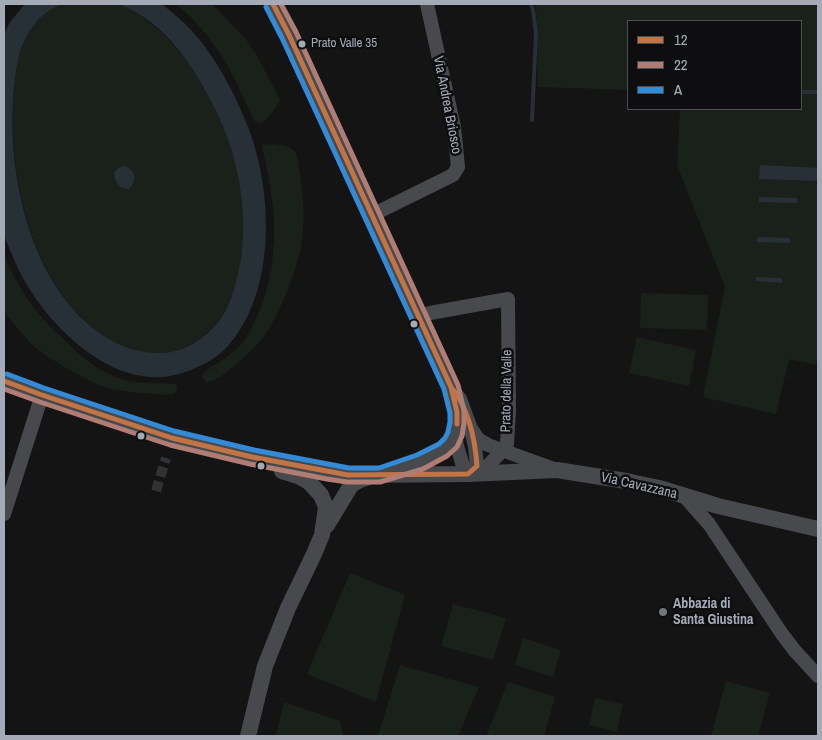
<!DOCTYPE html>
<style>
body{margin:0}
#map{position:relative;width:822px;height:740px;overflow:hidden;background:#141414;font-family:"Archivo Narrow",sans-serif}
canvas{display:block}
.frame{position:absolute;inset:0;border:5px solid #a4abb6;pointer-events:none}
.legend{position:absolute;left:627px;top:20px;width:175px;height:90px;box-sizing:border-box;background:#0e0e10;border:1px solid #4a4d52;margin:0;padding:6px 9px;list-style:none;font-size:15px;color:#a4abb6}
.legend li{display:flex;align-items:center;gap:10px;height:25px}
.legend b{width:25px;border:1px solid #4a4d52}
</style>
<div id="map">
<canvas width="822" height="740"></canvas>
<div class="frame"></div>
<ul class="legend">
<li><b style="height:6px;background:#c17546"></b>12</li>
<li><b style="height:6px;background:#b07d75"></b>22</li>
<li><b style="height:6px;background:#338bd7"></b>A</li>
</ul>
</div>
<script>
const g = document.querySelector('canvas').getContext('2d');
g.lineJoin = 'round';
function fillPath(path, color) { g.fillStyle = color; g.fill(path, 'evenodd'); }
function strokePath(path, color, width, dash) { g.strokeStyle = color; g.lineWidth = width; g.lineCap = dash ? 'butt' : 'round'; g.setLineDash(dash || []); g.stroke(path); }
function drawText(font, color, halo, rows, align = 'center') {
  g.font = font + ' "Archivo Narrow",sans-serif'; g.lineWidth = 5; g.setLineDash([]); g.textBaseline = 'middle'; g.strokeStyle = halo; g.fillStyle = color; for (const [text, x, y, turn = 0] of rows) {
    g.save(); g.translate(x, y); g.rotate((+turn || 0) * Math.PI / 180); g.textAlign = isNaN(turn) ? turn : align; if (halo) g.strokeText(text, 0, 0); g.fillText(text, 0, 0); g.restore();
  }
}
fillPath(new Path2D(`
 M63,4C75,4 88,4 101,4C106,4 114,3 119,4C132,7 152,24 162,33C184,54 200,78 213,105C219,118 226,131 230,144C246,192 249,248 232,296C222,323 204,341 177,350C151,359 124,349 102,334C21,281 0,138 20,50C28,30 41,11 63,4Z
 M176,4H212L245,38L256,54L280,99C278,105 267,122 259,123C258,123 256,122 255,121C247,107 241,91 233,76C219,48 200,24 176,4Z
 M536,4H818V365L789,359L776,414L703,397L725,287L677,165L680,109H801V21H628V90L538,87Z
 M271,144C280,145 290,145 296,153C302,180 306,212 302,240C298,268 282,308 267,332C260,343 250,352 241,360C233,367 217,382 206,382L202,377L203,373C215,364 229,357 240,346C246,340 250,331 254,323C271,290 277,245 273,208C271,187 266,166 262,145Z
 M4,255C12,274 22,292 35,309C43,320 54,330 64,340C82,358 103,375 129,381C144,384 159,382 175,384L177,385V390L173,394L167,395L130,392L107,388L92,382L63,366L45,355L31,344L4,312Z
 M641,293L708,295L707,330L640,328Z
 M637,337L696,350L689,386L629,373Z
 M350,573L405,595L376,702L307,674Z
 M453,604L506,618L493,660L441,646Z
 M523,638L561,650L553,677L515,665Z
 M400,665L479,687L458,736H378Z
 M726,681L770,693L758,736H711Z
 M508,682L555,697L544,736H486Z
 M595,698L623,704L617,732L589,725Z
 M284,702L340,721L343,736H276Z`), '#1a211a');
fillPath(new Path2D(`
 M25,4H63C41,11 28,30 20,51C0,136 19,263 87,323C108,341 131,353 159,353C187,353 213,334 226,310C230,302 233,293 235,285C247,245 245,202 235,163C231,144 223,126 215,109C194,66 165,22 119,4H162C178,17 193,30 205,47C223,71 237,99 248,127C273,191 277,292 227,347C216,359 198,368 182,373C118,394 53,331 24,280C16,266 10,250 4,235V34L10,22Z
 M760,165L818,168V181L759,179Z
 M125,166C136,170 137,181 129,189L122,188C112,181 111,167 125,166Z
 M759,197L797,198V203L759,202Z
 M757,237L790,238V243L757,242Z
 M756,277L782,278V283L756,281Z`), '#273036');
strokePath(new Path2D(`
 M531,4L533,10L536,33L532,120
 M801,92H818`), '#273036', 4);
strokePath(new Path2D(`
 M156,491L166,458`), '#313234', 10, [10, 5]);
strokePath(new Path2D(`
 M273,4L289,35L451,387L457,412L455,434L457,446L462,463L468,474L477,466L475,446L470,426L460,399L451,387
 M372,215L453,175L458,167L454,127L427,4
 M419,316L430,313L508,299L509,410L507,444L502,451L481,473
 M472,430L478,439L488,445L554,469
 M391,472C415,465 442,457 455,434
 M685,497L709,524L782,634L795,651L818,676
 M4,514L42,395`), '#48494d', 14);
strokePath(new Path2D(`
 M4,381L42,395L172,438L252,457L328,472L348,475H363L468,474L557,470L626,481L659,488L718,506L818,529
 M327,525L350,487C355,481 362,479 370,477
 M248,736L265,666L288,608L314,554L322,535L326,507L321,495L309,482L298,476L282,471`), '#48494d', 16);
strokePath(new Path2D(`
 M273,4L289,35L451,387L457,412V424
 M4,381L42,395L172,438L252,457L348,475L468,474L477,466C475,438 469,409 451,387`), '#c17546', 5);
strokePath(new Path2D(`
 M4,389L40,402L170,445L250,464L327,479L347,482H380L423,469L447,456L457,447L462,436L464,423V411L458,385L296,32L281,4`), '#b07d75', 5);
strokePath(new Path2D(`
 M7,374L44,388L174,431L254,450L349,468H379L417,455L439,444L445,438L448,432L450,422V413L444,389L282,38L266,7`), '#338bd7', 5);
for (const [x, y, r, color] of [
 [302,44,4.5,"#a4abb6"],
 [414,324,4.5,"#a4abb6"],
 [141,436,4.5,"#a4abb6"],
 [261,466,4.5,"#a4abb6"],
 [663,612,5,"#72767d"]
]) { const dot = new Path2D(); dot.arc(x, y, r, 0, 2 * Math.PI); g.fillStyle = color; g.fill(dot); strokePath(dot, '#0e0e10', 2); }
drawText('13px', '#a4abb6', '#0e0e10', [
 ["Prato Valle 35",311,44]
], 'left');
drawText('14px', '#a4abb6', '#0e0e10', [
 ["Via Andrea Briosco",447,105,79],
 ["Prato della Valle",507,391,-89],
 ["Via Cavazzana",639,486,13]
]);
drawText('bold 14px', '#a4abb6', '#0e0e10', [
 ["Abbazia di",673,604],
 ["Santa Giustina",673,620]
], 'left');
</script>
